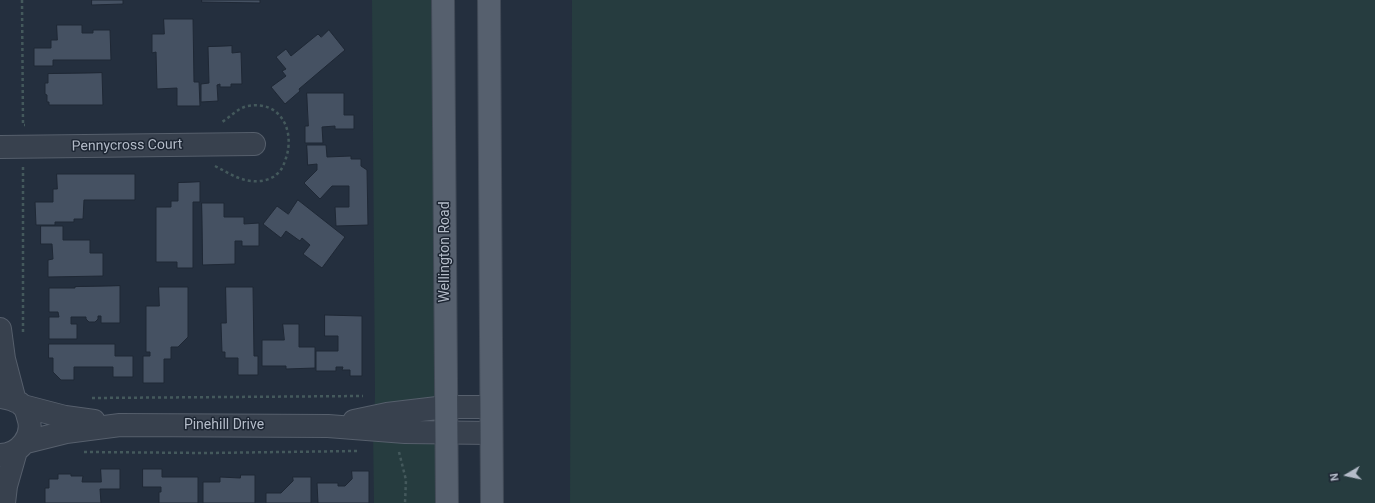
<!DOCTYPE html>
<style>
body{margin:0}
#map{position:relative;width:1375px;height:503px;overflow:hidden;background:#242f3e;font-family:Roboto,sans-serif}
canvas{display:block}
.north{position:absolute;left:1327px;top:455px;width:40px;height:40px;-webkit-text-stroke:3px #1d2633;paint-order:stroke;rotate:261deg;font-size:11px;font-weight:700;line-height:16px;text-align:center;color:#b4bcc9}
.north::after{content:'';display:block;margin:auto;width:14px;height:18px;background:#b4bcc9;clip-path:polygon(50% 0,100% 100%,50% 72%,0 100%)}
</style>
<div id="map">
<canvas width="1375" height="503"></canvas>
<div class="north">N</div>
</div>
<script>
const g = document.querySelector('canvas').getContext('2d');
g.lineJoin = 'round';
function fillPath(path, color) { g.fillStyle = color; g.fill(path, 'evenodd'); }
function strokePath(path, color, width, dash) { g.strokeStyle = color; g.lineWidth = width; g.lineCap = dash ? 'butt' : 'round'; g.setLineDash(dash || []); g.stroke(path); }
function drawText(font, color, halo, rows, align = 'center') {
  g.font = font + ' Roboto,sans-serif'; g.lineWidth = 3; g.setLineDash([]); g.textBaseline = 'middle'; g.strokeStyle = halo; g.fillStyle = color; for (const [text, x, y, turn = 0] of rows) {
    g.save(); g.translate(x, y); g.rotate((+turn || 0) * Math.PI / 180); g.textAlign = isNaN(turn) ? turn : align; if (halo) g.strokeText(text, 0, 0); g.fillText(text, 0, 0); g.restore();
  }
}
fillPath(new Path2D(`
 M372,0H443L446,407L374,425L375,394Z
 M572,0H1375V503H570Z
 M373,429L447,432V503H374Z`), '#263c3f');
const building = new Path2D(`
 M92,0H123V4L92,5Z
 M202,0H260V3L202,2Z
 M164,19H193L194,82H199L200,106H177V88L157,89L156,52L152,53V34H164Z
 M57,25H82V33H93V30H110L111,60H53V66H34V48H51V40H57Z
 M329,30L345,50L299,89L300,91L285,104L271,87L286,76L282,71L286,69L276,57L286,49L291,56L318,34L321,37Z
 M232,46V53L241,52L242,84H231V87H220V84L217,85L218,101L201,102V84L209,83L208,47Z
 M102,73L103,105H49V102H47V95L45,94V83H48V74Z
 M307,93H344V115H354V129H335V126L322,127L323,143H305V126H308Z
 M307,145H326L327,157L351,156V159H361V166L367,170L368,225L336,226L335,207H349V186H332L320,199L304,183L317,170V164L308,165Z
 M57,174H135V200H84L83,219H74V222H55V225H36L35,202H53V189H57Z
 M200,182V202H193V268H177V262H156V207H171V201H178V183Z
 M298,200L345,237L322,268L303,254L310,245L302,238L300,241L286,231L281,238L263,224L277,206L288,214Z
 M202,203H224V217H244V224L259,223V246H242V241H235V264L203,265Z
 M41,226H63V240H90V253H103V276L48,277V260L53,259L52,244H41Z
 M120,286V323H101V316H98V319L95,322H89L86,319V317H71V324H77V339H49V317H59L58,312H49V288H75V287Z
 M159,287H188V337L178,347H171V359H164V383H143V356H150V352H146V306H159Z
 M226,287H253L254,356H258V375H238V358H225V352H222L221,323H226Z
 M325,315L362,316V376H350V370H342L343,367H336V371H316V351H338V336H325Z
 M283,324H299V347H315V368L286,369V366H262V340H284Z
 M49,344H115V356H133V377H113V367H74V380H61L53,372V358H49Z
 M101,469H120V489H100L101,503H45V488H49V479H58V474H71V476H83L82,482H101Z
 M143,469H162V477H198V503H159V492H161V487H143Z
 M352,471H369V503H318L317,483H338V486H345L352,479Z
 M241,475H255V503H203V482H220V477L240,478Z
 M293,477H311V503H266V493H281L293,481Z`);
fillPath(building, '#455162');
strokePath(building, '#1f2835', 1);
const minor = new Path2D(`
 M0,147L254,144
 M0,329L4,359L15,401
 M0,397C8,398 17,400 23,406C26,409 27,413 28,417C35,436 19,455 0,455
 M23,406L65,417L94,421
 M354,421L387,414L446,407H491
 M26,442L66,432L120,425L328,426L405,432L491,433
 M4,503L6,486L16,451`);
const primary = new Path2D(`
 M443,0L447,503
 M489,0L492,503`);
strokePath(minor, '#565f6c', 24);
strokePath(primary, '#414a57', 24);
strokePath(new Path2D(`
 M22,0L23,125H25
 M215,166C227,172 238,180 252,181C260,182 271,180 277,174C282,170 284,164 286,158C295,131 281,100 248,106C237,108 230,118 220,123
 M23,167V334
 M92,398L363,396
 M84,452L207,453L357,451
 M399,452L406,480L405,503`), '#44595c', 2.5, [3, 3]);
strokePath(minor, '#38414e', 22);
strokePath(primary, '#56606e', 22);
drawText('14px', '#b4bcc9', '#1d2633', [
 ["Pennycross Court",127,146,-1],
 ["Wellington Road",445,252,-90],
 ["Pinehill Drive",224,425]
]);
</script>
